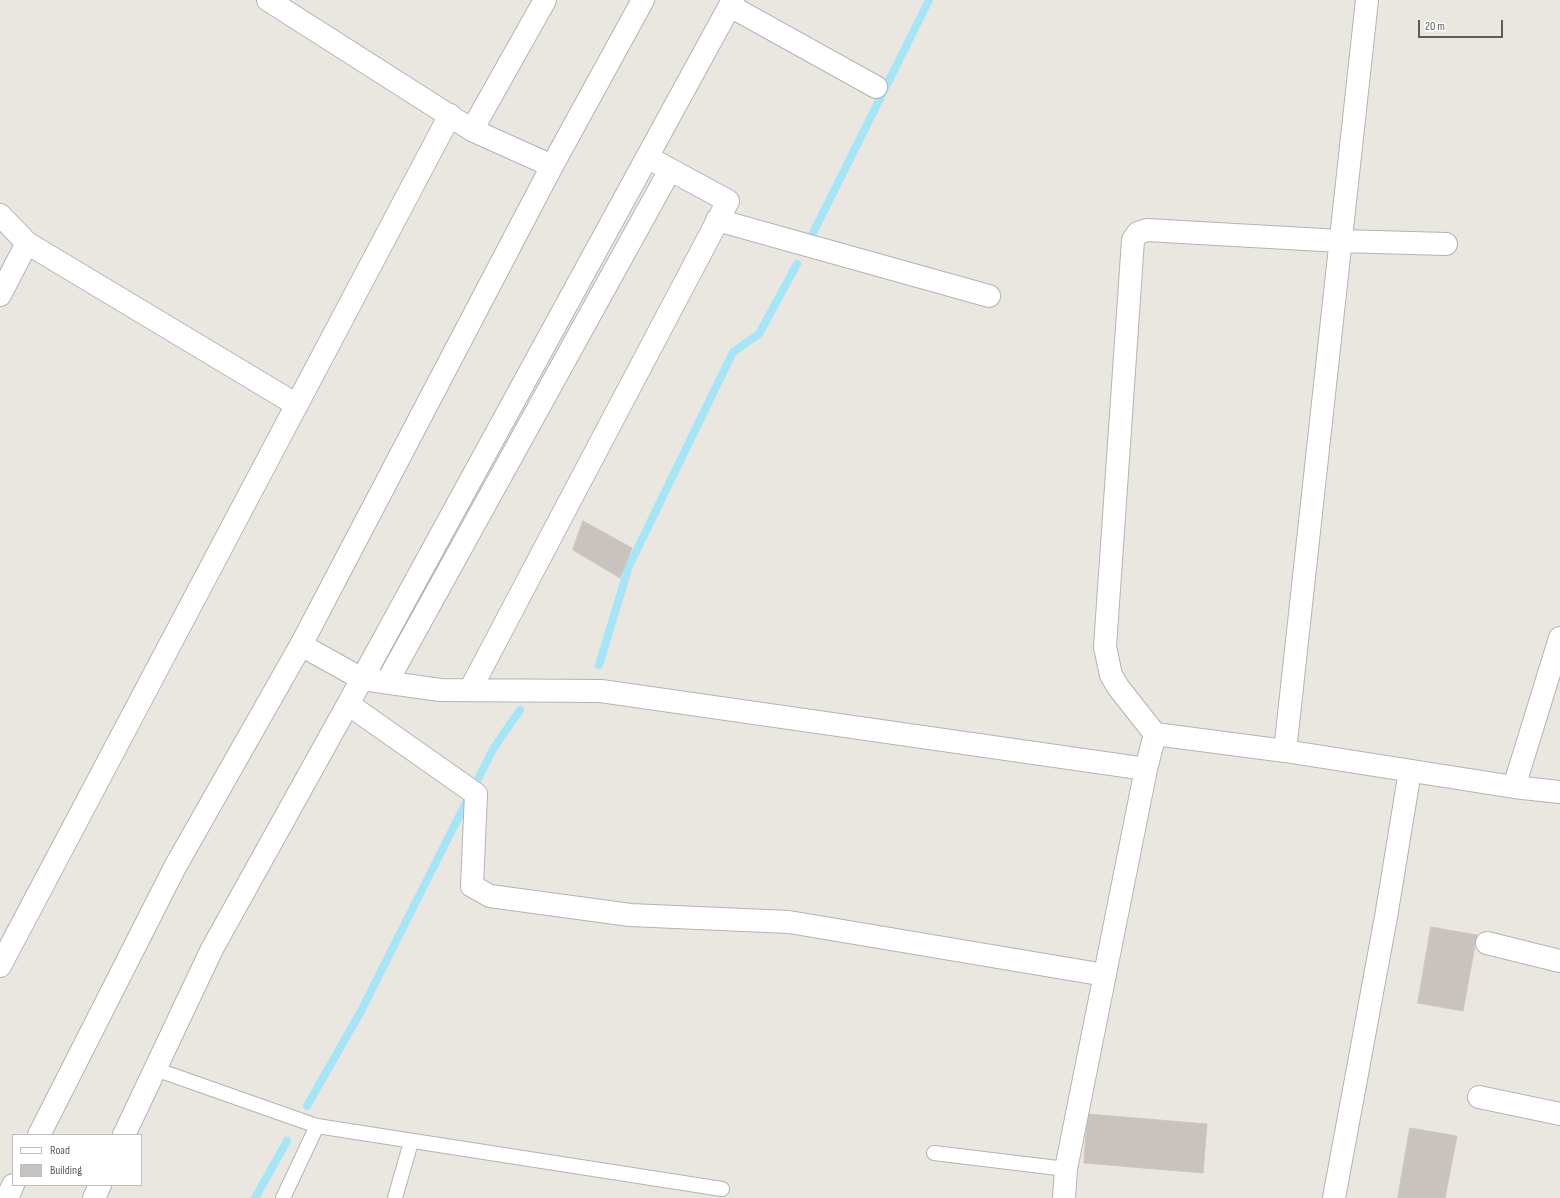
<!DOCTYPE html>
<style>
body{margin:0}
#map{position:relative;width:1560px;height:1198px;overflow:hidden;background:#eae6e0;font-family:"Sofia Sans Condensed",sans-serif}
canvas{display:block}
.legend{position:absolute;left:12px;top:1134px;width:130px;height:52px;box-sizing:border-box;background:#fff;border:1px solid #bdbebf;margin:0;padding:5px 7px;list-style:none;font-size:12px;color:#595d60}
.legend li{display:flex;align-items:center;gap:8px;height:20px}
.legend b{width:20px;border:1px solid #bdbebf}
.scale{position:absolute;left:1418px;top:20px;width:85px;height:18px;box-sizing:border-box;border:2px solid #595d60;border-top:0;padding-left:5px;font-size:12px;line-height:14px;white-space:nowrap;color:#595d60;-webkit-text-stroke:3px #fff;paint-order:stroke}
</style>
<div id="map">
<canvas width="1560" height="1198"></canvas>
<ul class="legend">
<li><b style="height:5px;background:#fff"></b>Road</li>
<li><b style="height:11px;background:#c8c3bf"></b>Building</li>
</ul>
<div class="scale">20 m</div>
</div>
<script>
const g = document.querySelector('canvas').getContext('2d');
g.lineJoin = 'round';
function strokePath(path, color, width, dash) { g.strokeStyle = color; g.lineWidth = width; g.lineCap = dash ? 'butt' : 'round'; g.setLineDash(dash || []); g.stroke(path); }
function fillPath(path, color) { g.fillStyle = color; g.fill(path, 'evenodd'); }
strokePath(new Path2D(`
 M810,239L929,0
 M599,665L629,566L733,352L759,334L797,264
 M307,1106L361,1011L493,749L520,710
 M255,1198L287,1141`), '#a4e5f7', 8);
const building = new Path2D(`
 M583,521L632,548L620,578L573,550Z
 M1431,927L1477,935L1463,1011L1418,1003Z
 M1088,1114L1207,1124L1203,1173L1084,1163Z
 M1410,1128L1457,1136L1445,1198H1398Z`);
fillPath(building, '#c8c3bf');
strokePath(building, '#cec6bf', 1);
const lane = new Path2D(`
 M155,1069L317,1126L722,1189
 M934,1153L1066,1169
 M283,1198L317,1126
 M395,1198L411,1142`);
const street = new Path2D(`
 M730,6L876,87
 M472,130L545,0
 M0,215L27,243L297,405
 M717,220L989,296
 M0,295L27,243
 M301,645L362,679L440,690L601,691L1146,769
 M387,682L670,170
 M470,690L728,201L647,157
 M348,704L476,794L472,886L490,896L630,915L789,922L1105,975
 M1155,734L1118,687L1111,675L1105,647L1133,240L1138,233L1147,230L1340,241L1446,244
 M1285,751L1367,0
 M1514,787L1560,638
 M1487,943L1560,961
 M0,966L450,115
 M1479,1097L1560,1114
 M124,1135L212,949L362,679L733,0
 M94,1198L100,1185
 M1064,1198L1066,1169L1146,769L1155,734L1285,751L1514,787L1560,792
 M1334,1198L1386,917L1410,771`);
const secondary = new Path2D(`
 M268,0L472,130L552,166
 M39,1135L175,867L301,645L552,166L643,0
 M7,1198L13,1185`);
strokePath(lane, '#b1b4b7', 16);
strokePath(street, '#b1b4b7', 24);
strokePath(secondary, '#b0b4b7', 24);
strokePath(lane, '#fff', 14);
strokePath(street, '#fff', 22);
strokePath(secondary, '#fff', 22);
</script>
